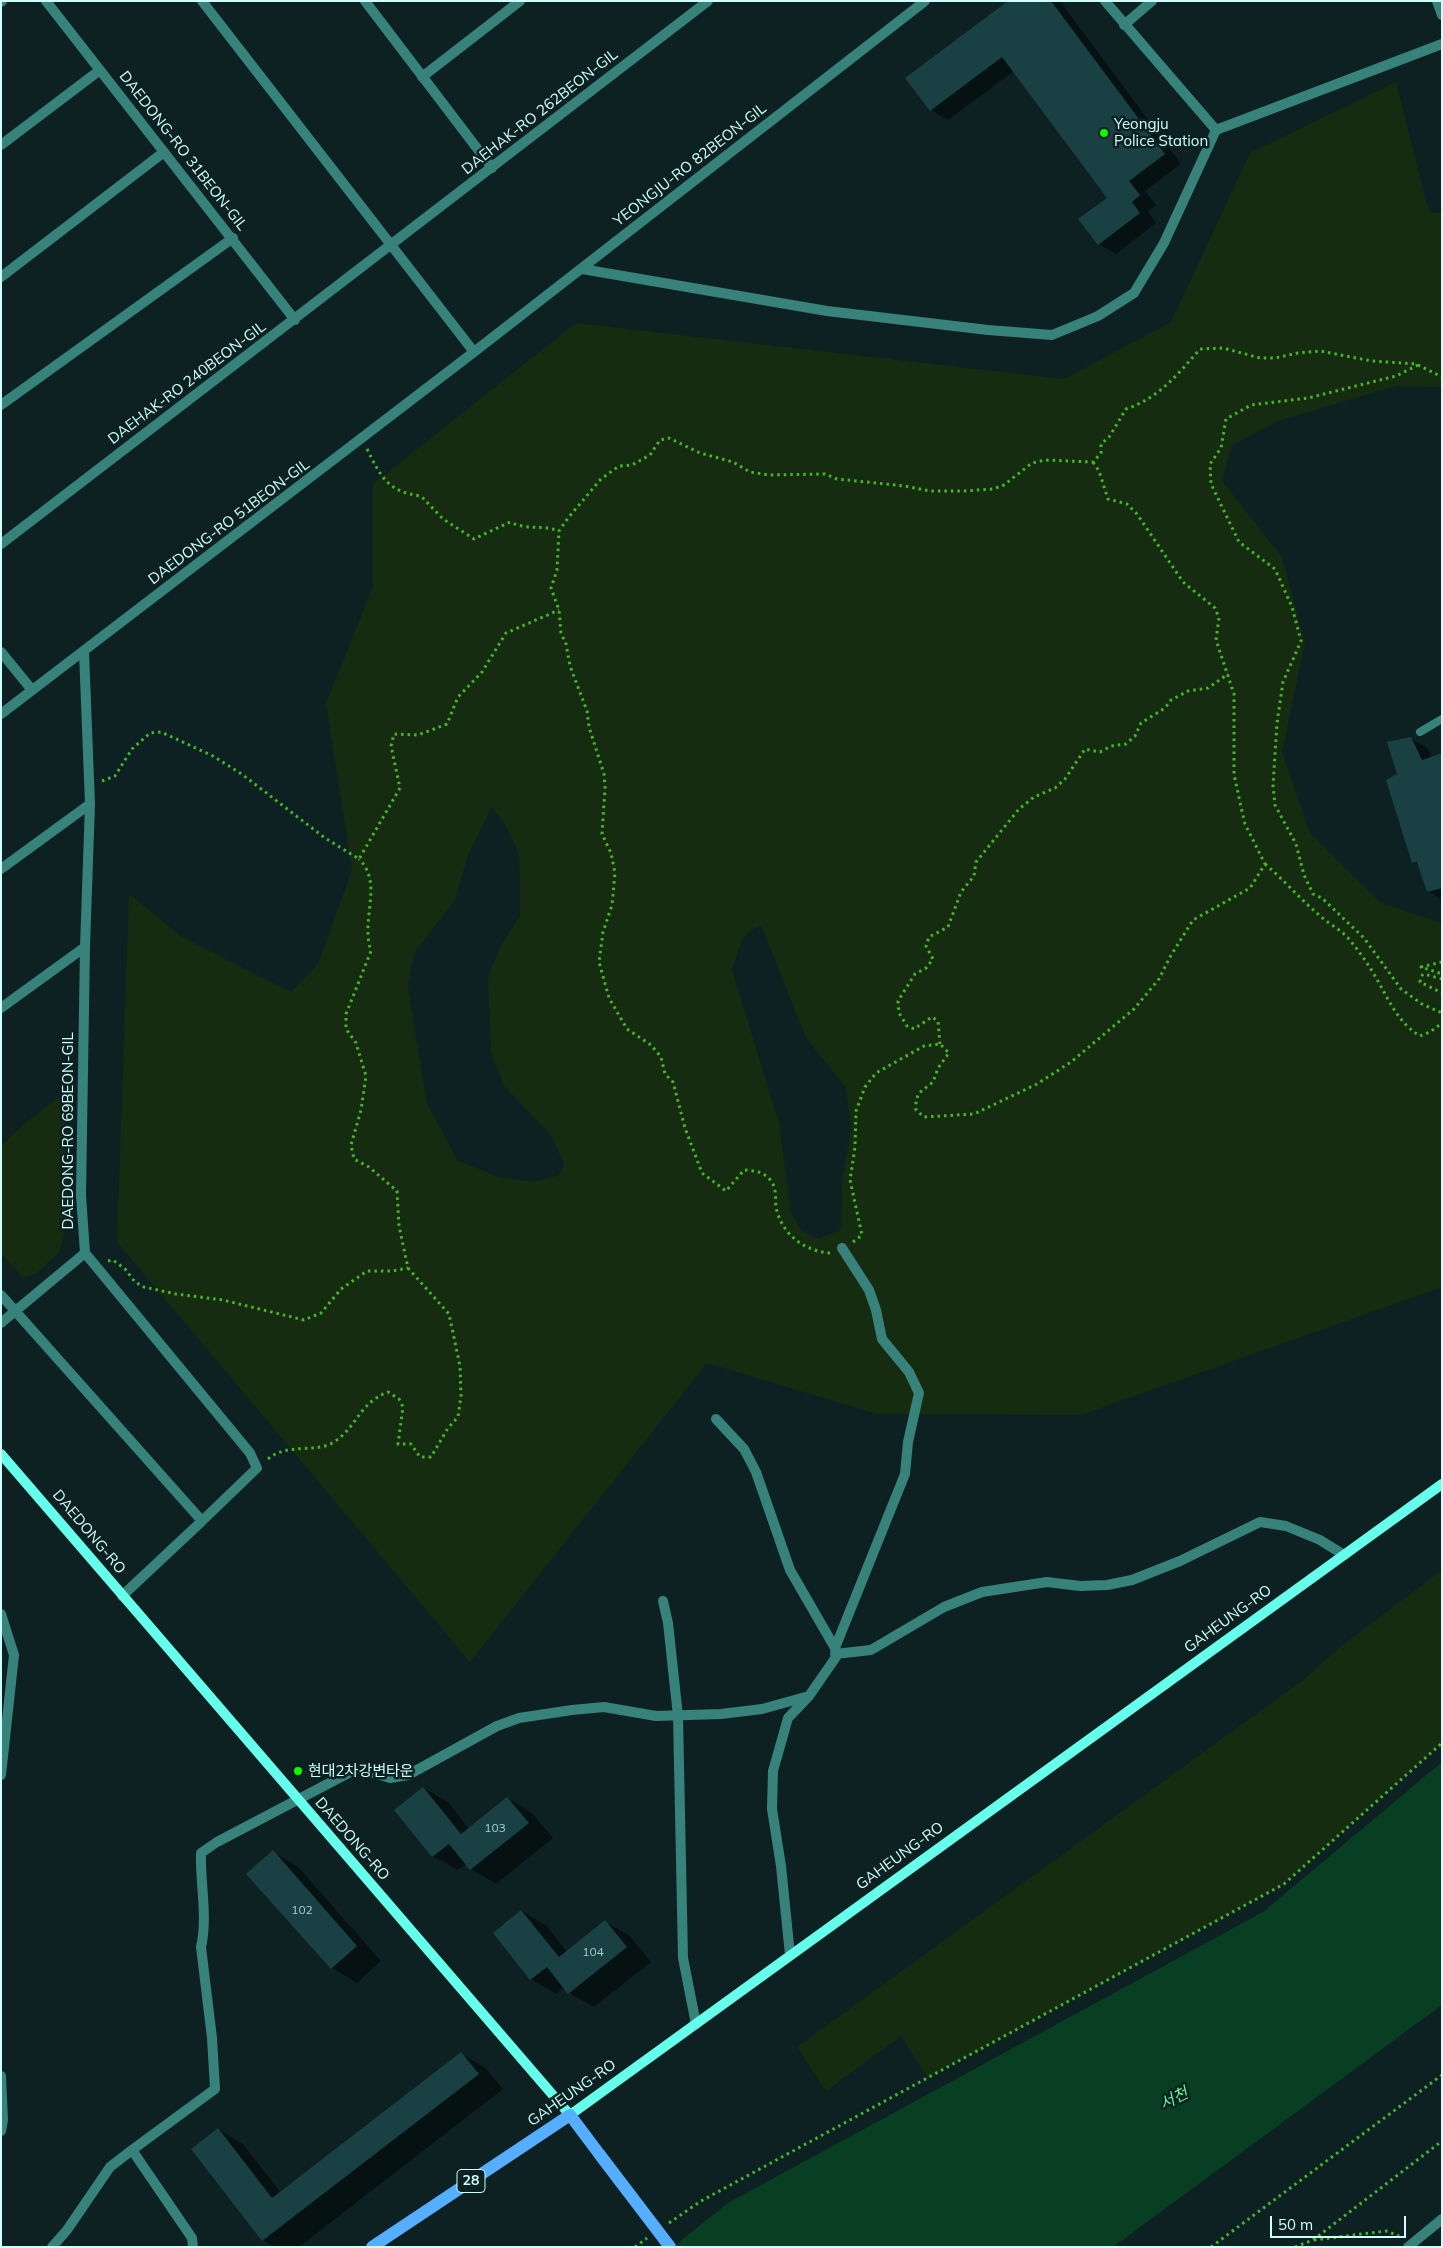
<!DOCTYPE html>
<meta charset="utf-8">
<style>
body{margin:0}
#map{position:relative;width:1443px;height:2248px;overflow:hidden;background:#0d2122;font-family:Mulish,sans-serif}
canvas{display:block}
.frame{position:absolute;inset:0;border:2px solid #cefffd;pointer-events:none}
.scale{position:absolute;left:1270px;top:2216px;width:136px;height:22px;box-sizing:border-box;border:2px solid #cefffd;border-top:0;padding-left:6px;font-size:15px;line-height:18px;white-space:nowrap;color:#cefffd;-webkit-text-stroke:4px #0d2122;paint-order:stroke}
</style>
<div id="map">
<canvas width="1443" height="2248"></canvas>
<div class="frame"></div>
<div class="scale">50 m</div>
</div>
<script>
const g = document.querySelector('canvas').getContext('2d');
g.lineJoin = 'round';
function fillPath(path, color) { g.fillStyle = color; g.fill(path, 'evenodd'); }
function strokePath(path, color, width, dash) { g.strokeStyle = color; g.lineWidth = width; g.lineCap = dash ? 'butt' : 'round'; g.setLineDash(dash || []); g.stroke(path); }
function drawText(font, color, halo, rows, align = 'center') {
  g.font = font + ' Mulish,"Noto Sans KR",sans-serif'; g.lineWidth = 5; g.setLineDash([]); g.textBaseline = 'middle'; g.strokeStyle = halo; g.fillStyle = color; for (const [text, x, y, turn = 0] of rows) {
    g.save(); g.translate(x, y); g.rotate((+turn || 0) * Math.PI / 180); g.textAlign = isNaN(turn) ? turn : align; if (halo) g.strokeText(text, 0, 0); g.fillText(text, 0, 0); g.restore();
  }
}
fillPath(new Path2D(`
 M1396,82L1429,212L1442,213V387L1396,386L1281,420L1232,445L1222,481L1282,557L1305,643L1282,752L1310,833L1381,903L1442,923V1287L1081,1415L877,1414L707,1363L470,1662L117,1242L129,894L182,937L291,992L318,964L352,870L326,703L373,587V484L576,323L1064,379L1171,322L1250,153ZM492,807L505,824L519,854L520,886V916L501,945L488,976L491,1052L504,1086L551,1135L564,1164L559,1175L534,1182L498,1177L457,1160L427,1103L408,987L414,953L455,900L468,855ZM761,925L806,1038L846,1088L851,1129L842,1182L841,1230L818,1239L802,1231L791,1214L779,1123L732,970L742,939L750,931Z
 M63,1094L69,1209L60,1251L37,1273L23,1278L1,1253V1146L23,1125Z
 M1442,1570V1743L1284,1884L928,2078L901,2036L826,2091L797,2047L1303,1680L1345,1643Z`), '#152c10');
fillPath(new Path2D(`
 M1442,1762V2005L1113,2247H673L728,2203L1263,1912Z`), '#083f23');
fillPath(new Path2D(`
 M1010,1H1060L1181,164L1145,191L1156,205L1148,212L1156,223L1116,254L1099,244L1109,198L1014,71L948,120L931,110Z
 M1410,738L1427,748L1432,758L1442,755V899L1428,891L1420,866L1413,862L1398,775Z
 M424,1788L449,1803L469,1829L507,1798L532,1813L553,1838L496,1884L471,1869L466,1864L458,1870L433,1856Z
 M273,1852L298,1867L381,1961L357,1983L332,1968Z
 M522,1911L547,1926L567,1952L605,1922L630,1936L651,1962L594,2007L569,1993L564,1987L556,1994L531,1979L494,1933Z
 M461,2054L486,2068L503,2089L299,2247H274L263,2240L192,2149L218,2129L243,2144L281,2193Z`), '#0007');
fillPath(new Path2D(`
 M1008,1H1051L1165,154L1129,181L1140,195L1132,202L1140,213L1098,245L1078,219L1107,198L1002,57L930,111L905,78Z
 M1411,737L1422,760L1442,753V888L1427,892L1417,862L1412,863L1386,780L1397,774L1387,742Z
 M423,1787L461,1834L507,1797L529,1823L470,1870L449,1844L432,1857L394,1810Z
 M273,1850L357,1946L331,1969L246,1874Z
 M521,1910L559,1957L605,1920L627,1947L568,1994L547,1967L530,1980L493,1933Z
 M461,2052L479,2074L262,2241L191,2149L218,2128L272,2198Z`), '#194143');
strokePath(new Path2D(`
 M1418,365L1396,376L1308,398L1251,405L1226,419L1221,448L1210,464L1211,484L1239,542L1275,569L1292,607L1301,641L1283,682L1277,723L1273,786L1275,805L1296,844L1304,875L1313,894L1322,898L1364,938L1401,989L1422,1004L1442,1013
 M367,449C381,477 388,492 421,496L443,519L474,539L510,522C530,531 540,524 559,531
 M102,781L115,776L132,749L150,733L161,732L213,756L243,775L325,838L359,859L400,788L391,746L394,734L418,735L447,724L458,697L482,672L506,633L559,610
 M1265,864C1284,880 1299,898 1318,914C1327,923 1340,929 1348,938C1358,950 1367,962 1375,976C1388,998 1397,1022 1420,1036L1430,1032L1442,1023
 M1442,962L1421,967L1442,974
 M1442,979L1424,974L1421,976L1420,982L1442,993
 M940,1044L938,1021L932,1017L914,1029L907,1026L899,1013L898,1001L915,974L926,968L933,959L926,946L929,937L948,927L961,892L974,876L976,862L1019,809L1034,797L1055,788L1065,779L1085,749L1100,752L1111,746L1126,744L1135,736L1141,723L1165,708L1171,700L1188,691L1208,688L1228,674
 M853,1242L862,1235L850,1180L855,1147L856,1111L865,1087L876,1073L924,1046L940,1044L949,1053L938,1068L933,1082L919,1093L916,1100V1110L924,1117L974,1114L1037,1084L1071,1062L1134,1009L1159,979L1170,957L1193,920L1250,888L1265,864L1245,824L1241,807L1234,774V694L1216,640L1219,618L1215,608L1183,582L1137,514L1127,504L1108,499L1099,471L1093,462
 M830,1253C803,1251 781,1233 776,1207C775,1198 777,1189 771,1181C764,1171 754,1171 744,1170L726,1191L702,1173L685,1128L673,1082L665,1074L661,1057L651,1045L627,1029L609,998L599,962L603,932L612,905L615,873L611,853L602,834L605,788L604,774L589,727L587,711L570,666L566,644L561,633L559,610L551,588L557,570L559,531L568,518L601,479L619,466L632,465L650,455L660,440L669,438L700,453L733,462L750,472L769,475L825,474L837,479L905,486L930,491H964L993,489L1004,485L1032,463L1045,460L1093,462L1101,453V444L1109,437L1126,409C1159,398 1178,374 1200,349L1223,348L1260,358H1275L1298,353L1320,351L1372,361L1416,364L1442,377
 M108,1261L113,1260L125,1269L135,1282L144,1287L176,1294L223,1300L304,1320L321,1313L341,1289L367,1271H392L408,1268
 M268,1459C288,1442 315,1454 334,1442C357,1427 359,1403 388,1392L399,1399L403,1407L398,1444H411L420,1457H431L448,1428L458,1417L461,1396L460,1366L449,1314L408,1268L399,1226L397,1191L369,1167L354,1159L351,1145L361,1110L366,1076L356,1043L346,1029V1014L371,951C360,918 384,884 359,859
 M669,2223L701,2201L1284,1884L1442,1743
 M1314,2240L1386,2231L1399,2236
 M635,2247L647,2238
 M1211,2247L1442,2075
 M1295,2247L1313,2240L1442,2141`), '#48b52c', 3, [2.5, 4]);
strokePath(new Path2D(`
 M1420,732L1442,719`), '#37827a', 8);
strokePath(new Path2D(`
 M46,1L295,320
 M202,1L474,352
 M365,1L492,168
 M1105,1L1216,130
 M1437,1L1442,15
 M1,2L2,1
 M1124,25L1152,1
 M422,77L520,1
 M1,145L100,70
 M582,269L827,311L988,330L1052,335L1098,316L1134,293L1164,243L1216,130L1442,44
 M1,277L164,152
 M1,405L233,238
 M1,544L708,1
 M1,652L32,690
 M1,714L474,352L925,1
 M1,869L90,804
 M1,1008L85,947
 M85,1253L250,1453L257,1468L202,1521
 M1,1295L202,1521L122,1596
 M1,1323L85,1253L81,1195L85,947L90,804L84,652
 M716,1419L744,1449L756,1472L790,1570L835,1648L836,1657L809,1696L788,1718L773,1771L772,1809L781,1866L790,1955
 M663,1601L668,1623L678,1716L683,1958L696,2024
 M1,1614L14,1655L1,1775
 M835,1648L905,1474L908,1442L919,1393L909,1372L882,1339L876,1310L869,1290L842,1248
 M835,1654L871,1650L944,1607L982,1592L1047,1582L1080,1586L1107,1585L1132,1580L1180,1561L1260,1522L1286,1526L1320,1540L1344,1555
 M1,2076L3,2120L1,2131
 M52,2247L67,2230L110,2167L132,2150
 M193,2247L192,2238L132,2150L215,2089L212,2038L201,1947C208,1917 200,1884 201,1853L217,1842L358,1768L390,1778L408,1775L497,1726L519,1718L572,1710L604,1707L656,1716L721,1714L762,1709L809,1696
 M1408,2247L1442,2219`), '#37827a', 10);
strokePath(new Path2D(`
 M1,1454L570,2115L1442,1484`), '#65ffec', 10);
strokePath(new Path2D(`
 M372,2247L570,2115L600,2155`), '#55aeff', 12);
strokePath(new Path2D(`
 M600,2155L670,2247`), '#55aeff', 12);
for (const [x, y, r, color] of [
 [1104,133,5,"#0cf900"],
 [298,1771,5,"#0cf900"]
]) { const dot = new Path2D(); dot.arc(x, y, r, 0, 2 * Math.PI); g.fillStyle = color; g.fill(dot); strokePath(dot, '#0d2122', 2); }
drawText('12px', '#a1d0ce', null, [
 ["103",495,1828],
 ["102",302,1910],
 ["104",593,1952]
]);
for (const [x, y, w] of [
 [471,2181,28]
]) { const box = new Path2D(); box.roundRect(x - w / 2, y - 11.5, w, 23, 4); g.fillStyle = '#0d2122'; g.fill(box); strokePath(box, '#cefffd', 1); }
drawText('bold 14px', '#cefffd', null, [
 ["28",471,2181]
]);
drawText('15px', '#cefffd', '#0d2122', [
 ["DAEHAK-RO 262BEON-GIL",540,112,-38],
 ["DAEDONG-RO 31BEON-GIL",183,151,52],
 ["YEONGJU-RO 82BEON-GIL",690,165,-38],
 ["DAEHAK-RO 240BEON-GIL",187,383,-37],
 ["DAEDONG-RO 51BEON-GIL",229,522,-37],
 ["DAEDONG-RO 69BEON-GIL",68,1131,-90],
 ["DAEDONG-RO",89,1532,50],
 ["GAHEUNG-RO",1228,1619,-36],
 ["DAEDONG-RO",352,1839,49],
 ["GAHEUNG-RO",900,1856,-36],
 ["GAHEUNG-RO",572,2093,-35]
]);
drawText('15px', '#cefffd', '#0d2122', [
 ["Yeongju",1114,124],
 ["Police Station",1114,141],
 ["현대2차강변타운",308,1771]
], 'left');
drawText('italic 16px', '#5cff8f', '#0d2122', [
 ["서천",1174,2099,-27]
]);
</script>
